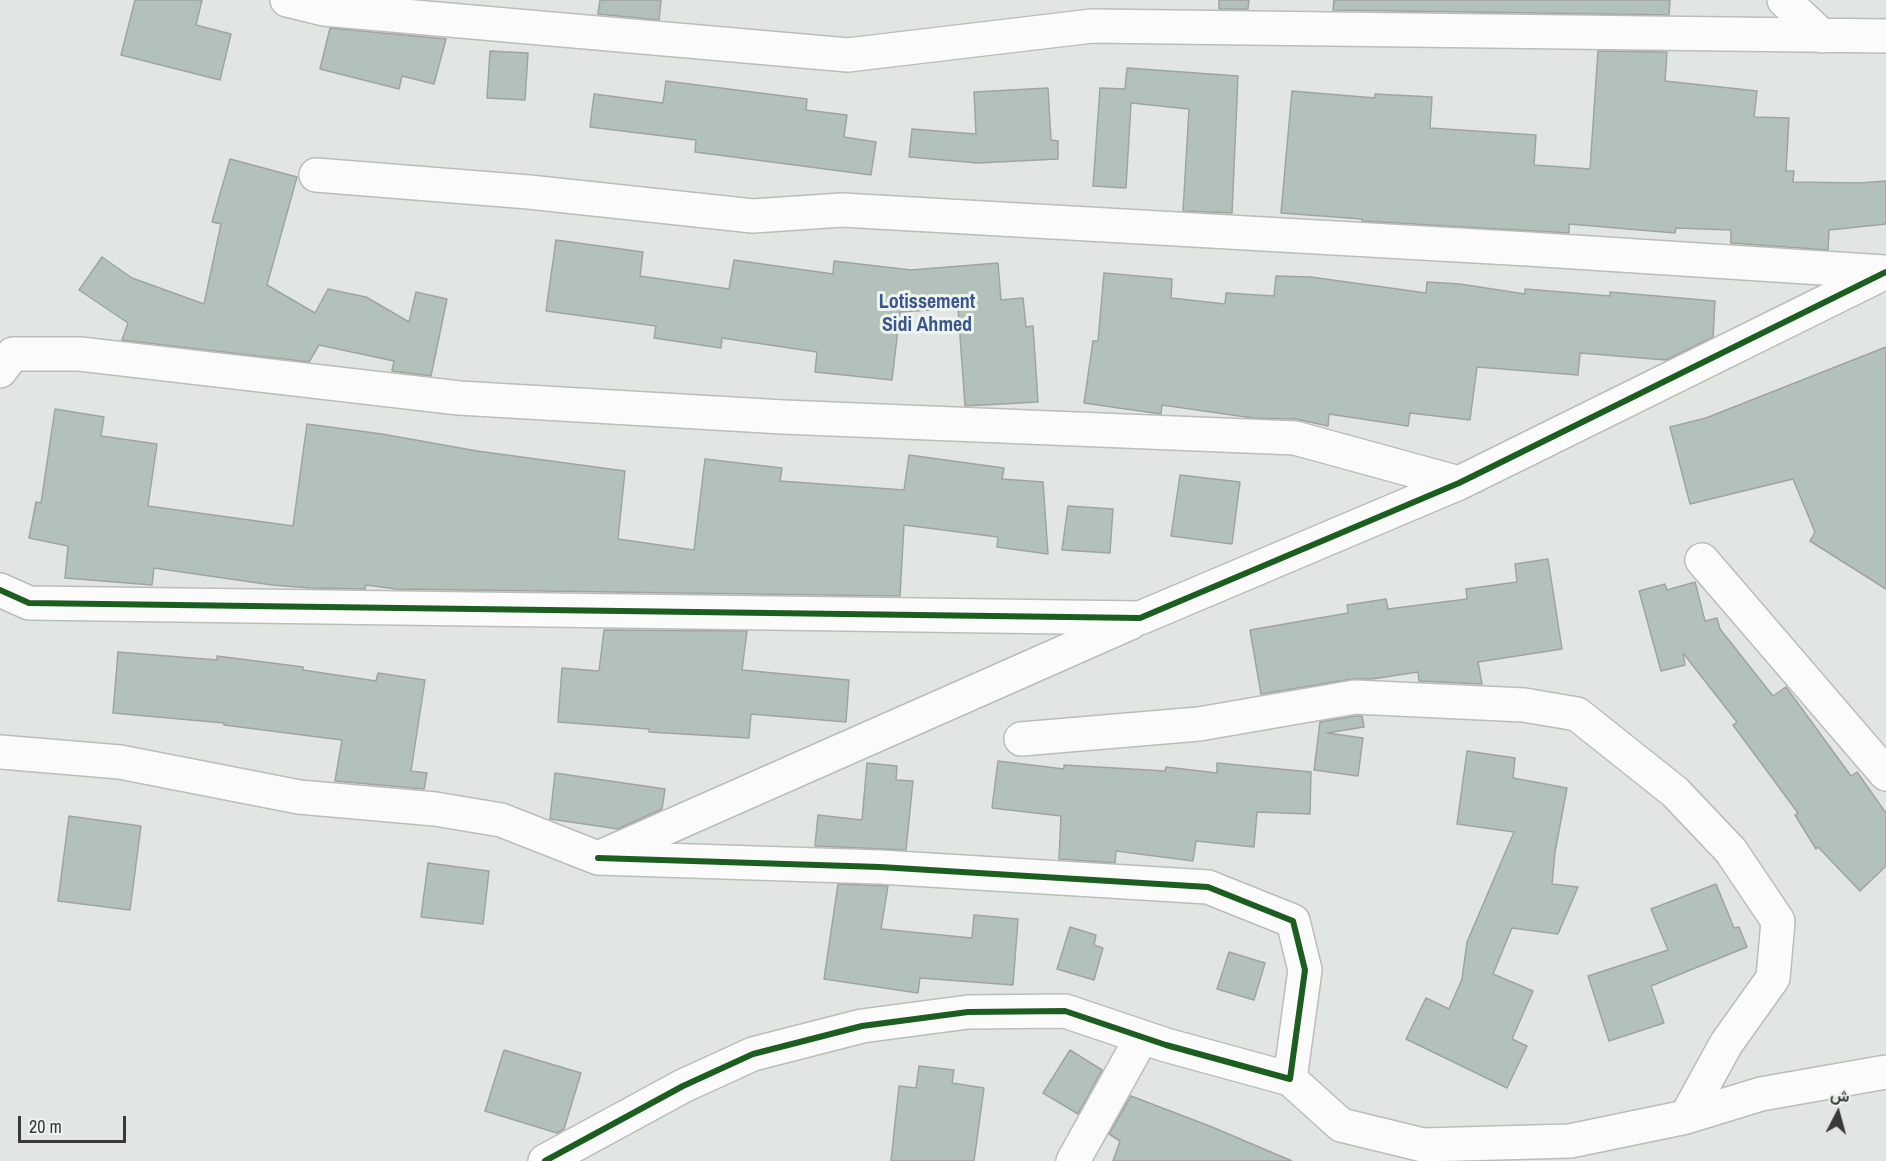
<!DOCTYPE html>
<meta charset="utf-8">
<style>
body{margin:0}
#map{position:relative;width:1886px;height:1161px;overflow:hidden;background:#e2e6e2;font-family:"Archivo Narrow",Vazirmatn,sans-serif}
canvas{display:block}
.north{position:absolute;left:1808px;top:1083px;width:60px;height:60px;-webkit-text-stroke:4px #eef4ee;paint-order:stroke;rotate:6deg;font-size:16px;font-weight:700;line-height:24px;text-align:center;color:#383a38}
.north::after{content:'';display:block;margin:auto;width:21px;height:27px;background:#383a38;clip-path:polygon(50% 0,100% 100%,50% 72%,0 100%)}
.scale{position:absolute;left:18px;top:1116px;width:108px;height:27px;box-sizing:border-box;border:3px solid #383a38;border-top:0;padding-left:8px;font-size:18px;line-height:21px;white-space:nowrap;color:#383a38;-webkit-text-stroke:4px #eef4ee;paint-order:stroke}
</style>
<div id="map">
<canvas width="1886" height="1161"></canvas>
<div class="north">ش</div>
<div class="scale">20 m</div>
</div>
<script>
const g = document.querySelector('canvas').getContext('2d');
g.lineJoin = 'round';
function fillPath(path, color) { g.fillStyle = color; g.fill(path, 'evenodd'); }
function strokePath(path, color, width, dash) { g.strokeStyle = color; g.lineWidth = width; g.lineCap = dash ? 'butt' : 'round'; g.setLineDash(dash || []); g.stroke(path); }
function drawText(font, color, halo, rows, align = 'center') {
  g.font = font + ' "Archivo Narrow",sans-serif'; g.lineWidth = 6; g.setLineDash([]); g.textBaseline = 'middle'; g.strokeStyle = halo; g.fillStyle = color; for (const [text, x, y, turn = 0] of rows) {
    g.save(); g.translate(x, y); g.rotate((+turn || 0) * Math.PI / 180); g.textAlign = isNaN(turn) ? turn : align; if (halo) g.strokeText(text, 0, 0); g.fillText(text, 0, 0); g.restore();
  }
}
const building = new Path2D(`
 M135,0H202L196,25L231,34L220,80L121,55Z
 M600,0H661L659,20L598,14Z
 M1219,0H1249L1248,9H1219Z
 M1334,0H1670L1669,15L1333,10Z
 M330,28L446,39L434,84L402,76L399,89L320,69Z
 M490,51L528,53L525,100L487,98Z
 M1598,51L1667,52L1665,81L1757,91L1754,117L1789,118L1786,171H1794L1793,182L1859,183L1886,181V224L1829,230L1828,250L1731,243V230L1676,228L1675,233L1569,224V233L1362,221V219L1281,213L1292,91L1375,98V94L1432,97L1430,128L1536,135L1534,165L1590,169Z
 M1127,68L1238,76L1232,213L1183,211L1189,109L1131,103L1126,188L1093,186L1100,88L1125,89Z
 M666,81L807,99L806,110L847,115L844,137L876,142L871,175L695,152L696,140L590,127L594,94L663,103Z
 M1048,88L1051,140L1058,141V159L978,163L909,157L912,129L976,134L974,92Z
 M230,159L297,177L267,285L315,313L328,289L366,297L409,322L416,292L447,299L431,376L392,371L394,361L319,345L309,362L122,340L128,323L79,290L102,257L132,278L204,304L221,224L212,222Z
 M556,240L643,252L640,276L729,289L734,260L833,274L834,261L911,270L998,263L1001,300L1023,298L1026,327L1033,326L1038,402L965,406L958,308L900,312L892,380L815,372L817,352L722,338L721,348L654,338L656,326L546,311Z
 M1104,273L1172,279L1171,298L1225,304L1226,293L1274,296L1276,276L1311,277L1426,293L1427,282L1460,284L1525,294V289L1610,296V292L1715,301L1713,337L1666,360L1580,353L1578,375L1477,367L1470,420L1410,413L1408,426L1329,414L1328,426L1296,419L1253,418L1162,405L1161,414L1084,403L1093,341H1098Z
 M1886,347V589L1810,541L1815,532L1793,479L1690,504L1670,427L1706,418Z
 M55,409L104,417L101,436L157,444L148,506L293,526L307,424L382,434L477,451L625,471L618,539L694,550L705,459L782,468L780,481L904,490L909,455L1004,468L1002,479L1043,482L1048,554L997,547L998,537L904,525L900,596L396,589L366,585L365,589L310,588L272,585L154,568L152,585L65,578L68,546L29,538L36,502L41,503Z
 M1180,475L1240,482L1232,544L1171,536Z
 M1068,506L1113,509L1110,553L1062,550Z
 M1548,559L1562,649L1478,662L1482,684L1419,681L1418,672L1372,679H1352L1261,694L1250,630L1348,613L1347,605L1386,599L1388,609L1467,599L1466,589L1517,582L1515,564Z
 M1695,582L1705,621L1717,618L1720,629L1773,696L1786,687L1851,776L1857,772L1886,813V866L1860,891L1818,847L1816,849L1795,815L1798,813L1733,725L1737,722L1683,653L1685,665L1661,671L1639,591L1665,584L1667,590Z
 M604,630L747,631L742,670L849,680L846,722L751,714L749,738L649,732V729L558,722L562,668L599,671Z
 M118,652L217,660V656L303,667V670L376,681L378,673L425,680L411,771L427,773L424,789L335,781L342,740L224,725V723L113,713Z
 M1356,716H1362L1364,727L1327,733L1363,738L1358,776L1314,770L1320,722Z
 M1467,751L1515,758L1513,778L1567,788L1555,852L1552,884L1578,887L1558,934L1512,928L1493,974L1533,991L1512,1039L1527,1046L1507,1088L1406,1039L1426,998L1449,1009L1462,979L1467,942L1514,832L1457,824Z
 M998,761L1064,769V765L1165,771L1166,767L1217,773V763L1311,772L1310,814L1257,812L1254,847L1196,841L1193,861L1116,851L1115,863L1059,859L1061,816L992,808Z
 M867,763L897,766L896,780L913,781L906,850L815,846L818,815L862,820Z
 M555,773L665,789L662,809L618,829L550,819Z
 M69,816L141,826L130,910L58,901Z
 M428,863L489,871L483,924L421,917Z
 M838,884L888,886L881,929L972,938L974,915L1018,919L1013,985L920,978L918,993L824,979Z
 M1716,884L1734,928L1739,927L1747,947L1651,986L1664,1023L1609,1041L1588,976L1668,950L1651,909Z
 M1070,927L1096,935L1094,945L1103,948L1094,980L1057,969Z
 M1229,952L1265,963L1254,1000L1217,989Z
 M504,1050L581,1073L564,1129L557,1133L485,1111Z
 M1070,1050L1102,1070L1078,1114L1043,1093Z
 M919,1066L954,1070L952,1083L984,1088L974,1161H891L899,1086L916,1088Z
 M1131,1096L1212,1127L1292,1161H1113L1120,1141L1109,1134Z`);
fillPath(building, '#b2c2bb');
strokePath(building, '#a1a3a1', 1.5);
const minor = new Path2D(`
 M287,0L324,9L848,55L1092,26L1886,36
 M1784,0L1822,36
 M316,175L529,192L753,216L842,210L1528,249L1884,272
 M0,371L13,354H80L459,398L783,417L1295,438L1459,483
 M1702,560L1886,774
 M0,590L29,603L1140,618L1459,483L1886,272
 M1021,739L1199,724L1355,697L1524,705L1577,714L1675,792L1731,851L1778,921L1773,978L1726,1044L1686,1117
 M0,752L120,762L299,797L435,809L501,820L598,858L1130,623
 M1290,1079L1341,1125L1423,1145L1570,1141L1686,1117L1761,1094L1886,1072
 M545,1161L683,1086L753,1054L862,1026L968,1012L1065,1011L1166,1045L1290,1079L1305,970L1293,921L1208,887L880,867L598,858
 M1073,1161L1142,1037`);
strokePath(minor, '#babdba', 36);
strokePath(minor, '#fbfbfb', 33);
strokePath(new Path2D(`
 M0,590L29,603L1140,618L1459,483L1886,272
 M545,1161L683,1086L753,1054L862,1026L968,1012L1065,1011L1166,1045L1290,1079L1305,970L1293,921L1208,887L880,867L598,858`), '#1b5e20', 6);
drawText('bold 20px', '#3b558f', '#eef4ee', [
 ["Lotissement",927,303],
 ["Sidi Ahmed",927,326]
]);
</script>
